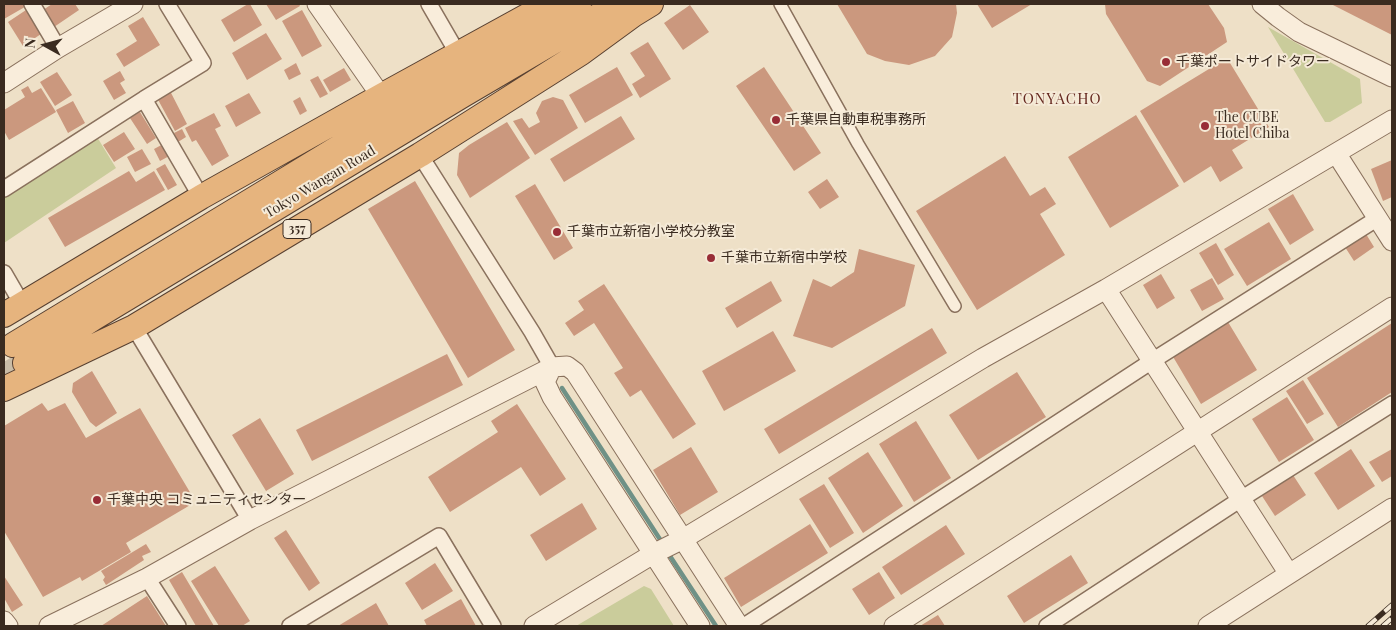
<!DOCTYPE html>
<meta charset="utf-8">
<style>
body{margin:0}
#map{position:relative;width:1396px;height:630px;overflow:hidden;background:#eee0c7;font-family:"Playfair Display",serif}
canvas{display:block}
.frame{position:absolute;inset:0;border:5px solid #3a2b20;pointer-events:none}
.north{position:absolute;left:20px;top:20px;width:50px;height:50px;-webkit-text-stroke:4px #f5ead7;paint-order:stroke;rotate:277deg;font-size:14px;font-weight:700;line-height:20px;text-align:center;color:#3a2b20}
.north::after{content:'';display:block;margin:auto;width:18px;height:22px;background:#3a2b20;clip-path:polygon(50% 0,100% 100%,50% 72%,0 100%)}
</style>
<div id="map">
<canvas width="1396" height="630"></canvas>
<div class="frame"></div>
<div class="north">N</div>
</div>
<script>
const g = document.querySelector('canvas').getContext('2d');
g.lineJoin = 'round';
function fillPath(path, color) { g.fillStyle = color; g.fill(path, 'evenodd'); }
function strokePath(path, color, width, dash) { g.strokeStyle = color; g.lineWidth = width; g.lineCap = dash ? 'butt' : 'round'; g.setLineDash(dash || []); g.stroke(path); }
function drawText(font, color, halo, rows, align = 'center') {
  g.font = font + ' "Playfair Display","Noto Sans JP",serif'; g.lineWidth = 4; g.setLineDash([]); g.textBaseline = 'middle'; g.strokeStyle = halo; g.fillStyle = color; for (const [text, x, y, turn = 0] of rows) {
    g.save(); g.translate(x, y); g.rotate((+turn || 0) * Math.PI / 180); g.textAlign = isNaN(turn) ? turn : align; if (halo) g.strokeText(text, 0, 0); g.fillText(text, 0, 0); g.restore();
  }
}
fillPath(new Path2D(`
 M1268,27L1360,79L1362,103L1330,122H1325Z
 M97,137L116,168L4,243V196Z
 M644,586L651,589L674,626H576Z`), '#cacc9b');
strokePath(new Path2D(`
 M562,388L663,544
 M668,553L716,626`), '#6f9186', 4.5);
fillPath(new Path2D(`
 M4,4H30L4,19Z
 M52,4H75L79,10L54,27L43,10Z
 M248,4H250L262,25L234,42L221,20Z
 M266,4H299L300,6L276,20Z
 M837,4H956L957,13L952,37L935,56L909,65L885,61L867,54Z
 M977,4H1032L992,28Z
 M1105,4H1208L1224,28L1227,42L1160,86L1147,81L1106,14Z
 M1331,4H1392V35Z
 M690,5L709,32L683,50L664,23Z
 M29,8L44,32L23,46L8,22Z
 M302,10L322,46L302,57L282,21Z
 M143,17L160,45L124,67L116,54L137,41L128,26Z
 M266,33L282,59L247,80L232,53Z
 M648,42L671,79L640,98L632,84L645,76L630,53Z
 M1227,58L1269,127L1232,150L1243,168L1220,182L1211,166L1184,183L1140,111Z
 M296,63L301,74L289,80L284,70Z
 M617,67L633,95L585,123L569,95Z
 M764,67L821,153L794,171L736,86Z
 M344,68L351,80L330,92L323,80Z
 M120,71L125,80L120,83L126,93L114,100L103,81Z
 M57,72L72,95L55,106L40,82Z
 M318,76L328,94L320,98L310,80Z
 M28,86L32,93L41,88L56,112L9,140L4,131V110L25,97L21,90Z
 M169,89L187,124L175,131L156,96Z
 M249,93L261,113L236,127L225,106Z
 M300,97L307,111L300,115L293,101Z
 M553,97L563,100L578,128L535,155L513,121L522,118L529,128L540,122L536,113L542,101Z
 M73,101L85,123L68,133L56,110Z
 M140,112L156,138L147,144L130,118Z
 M214,113L221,126L215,129L229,156L212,166L196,140L192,142L185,128Z
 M1136,115L1179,186L1110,228L1068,157Z
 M621,116L635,139L564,182L550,159Z
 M507,122L530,158L470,198L457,175L459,153L469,145Z
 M182,129L186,137L178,142L174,133Z
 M124,132L135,149L114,162L103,145Z
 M167,142L173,154L160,161L154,149Z
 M142,149L151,164L135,172L127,157Z
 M1005,156L1030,196L1045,187L1056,204L1040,214L1065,255L977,310L916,211Z
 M1392,160V197L1383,201L1371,169Z
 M165,164L177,185L168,190L156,169Z
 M129,171L136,182L154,171L165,190L65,247L48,218Z
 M827,179L839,197L820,209L808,192Z
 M415,181L515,350L468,378L368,209Z
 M535,184L573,248L554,260L515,196Z
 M1293,194L1314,230L1290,245L1268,209Z
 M1269,222L1291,259L1247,286L1224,249Z
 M1366,234L1374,247L1354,261L1345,247Z
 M1216,243L1234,275L1218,285L1199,253Z
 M859,249L915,265L905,306L832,348L793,336L813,279L831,287L854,272Z
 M1161,274L1175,298L1157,309L1143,285Z
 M1212,278L1224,299L1202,311L1190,290Z
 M771,281L782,301L737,328L725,308Z
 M604,284L696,424L673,439L641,390L630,397L614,373L623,368L594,323L574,336L565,323L584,310L578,301Z
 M1228,322L1257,370L1201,404L1172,355Z
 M1392,323V392L1338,427L1307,378Z
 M932,328L947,353L779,454L764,429Z
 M773,331L796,371L724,411L702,371Z
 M447,354L463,385L312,461L296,430Z
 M92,371L117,413L96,427L90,422L72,392L73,383Z
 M1017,372L1046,417L978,460L949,415Z
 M1303,380L1324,414L1307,424L1286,391Z
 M1287,397L1314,440L1279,462L1252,419Z
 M42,403L48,411L65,403L86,438L140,408L191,494L188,496L192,504L126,543L131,552L82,581L80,577L43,597L4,531V426Z
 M517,404L566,479L540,496L521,467L450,512L428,477L498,432L491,421Z
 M260,418L294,474L266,491L232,435Z
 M916,421L951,478L914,502L879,444Z
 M691,447L718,492L680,515L653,470Z
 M1351,449L1375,486L1338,510L1314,473Z
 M1392,449V476L1382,482L1369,462Z
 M868,452L903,506L863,533L828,478Z
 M1293,475L1306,495L1275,516L1262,496Z
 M824,484L854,533L830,548L799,499Z
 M582,503L597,529L546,561L530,535Z
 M810,524L828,553L741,607L724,578Z
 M946,525L965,554L901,595L882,567Z
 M286,530L320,583L309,591L274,538Z
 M146,544L151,552L142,556L144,560L106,585L103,580L105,577L101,571Z
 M1071,555L1088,583L1024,623L1007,596Z
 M435,563L453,591L422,610L405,583Z
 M215,566L250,621L242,626H219L191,581Z
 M182,572L214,626H196L169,580Z
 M879,572L895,598L869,615L852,589Z
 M4,576L23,605L12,612L4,598Z
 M147,596L166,626H101Z
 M461,599L476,626H427L424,620Z
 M376,603L389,626H338Z
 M938,615L945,626H920Z`), '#cb987e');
strokePath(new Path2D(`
 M4,376L25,363`), '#cabca6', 24, [24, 12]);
const pedestrian = new Path2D(`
 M780,4L858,144L955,306`);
const minor = new Path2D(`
 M32,4L58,48
 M429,4L458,54
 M144,99L201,197
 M420,155L532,332L552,367
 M4,189L144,99L203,63L167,4
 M4,273L22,304
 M134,327L250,520
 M147,578L178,626
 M290,626L439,536L493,626
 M744,626L973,478L1152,361L1378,218
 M1047,626L1241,499L1392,404`);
const tertiary = new Path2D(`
 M317,4L381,96
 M1262,4L1278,17L1299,32L1392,77
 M4,83L58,48L133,4
 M1336,153L1392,241
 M1106,289L1289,574
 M552,367L545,382L552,397L700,626
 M4,621L8,626
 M49,626L147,578L250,520L552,367L567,366L575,372L739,626
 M534,626L653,554L683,539L983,358L1106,289L1392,120
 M894,626L1392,307
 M1208,626L1392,508`);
const trunk = new Path2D(`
 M4,315L201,197L381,96L545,6
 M13,345L420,98L579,4
 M25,363L94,318L463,95L618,4
 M4,389L134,327L420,155L581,53L633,15L651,4`);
strokePath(pedestrian, '#8a715d', 14);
strokePath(minor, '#8a715d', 18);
strokePath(tertiary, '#8a715d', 21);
strokePath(trunk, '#584031', 26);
strokePath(pedestrian, '#f9eddb', 11);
strokePath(minor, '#f9eddb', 15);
strokePath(tertiary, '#f9eddb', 19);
strokePath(trunk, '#e6b47e', 24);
const rail = new Path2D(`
 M1368,626L1392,605
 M1383,626L1392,618`);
strokePath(rail, '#3a2b20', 5.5);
strokePath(rail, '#f5ead7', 4, [11]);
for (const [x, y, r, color] of [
 [1166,62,5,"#982d36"],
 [776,120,5,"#982d36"],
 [1205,126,5,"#982d36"],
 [557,232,5,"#982d36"],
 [711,258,5,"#982d36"],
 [97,500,5,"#982d36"]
]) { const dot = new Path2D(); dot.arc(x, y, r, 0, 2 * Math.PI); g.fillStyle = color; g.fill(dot); strokePath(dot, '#f5ead7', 2); }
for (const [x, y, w] of [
 [297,229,28]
]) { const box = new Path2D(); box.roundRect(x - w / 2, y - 9.5, w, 19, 4); g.fillStyle = '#f5ead7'; g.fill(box); strokePath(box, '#3a2b20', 1); }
drawText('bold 12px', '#3a2b20', null, [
 ["357",297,229]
]);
drawText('14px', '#3a2b20', '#f5ead7', [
 ["千葉ポートサイドタワー",1176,62],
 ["The CUBE",1215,118],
 ["Hotel Chiba",1215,134],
 ["千葉県自動車税事務所",786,120],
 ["千葉市立新宿小学校分教室",567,232],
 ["千葉市立新宿中学校",721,258],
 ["千葉中央 コミュニティセンター",107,500]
], 'left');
drawText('14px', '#3a2b20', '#f5ead7', [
 ["Tokyo Wangan Road",320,182,-31]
]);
g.letterSpacing = '1px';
drawText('15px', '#662920', '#f5ead7', [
 ["TONYACHO",1057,99]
]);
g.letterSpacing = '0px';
</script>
